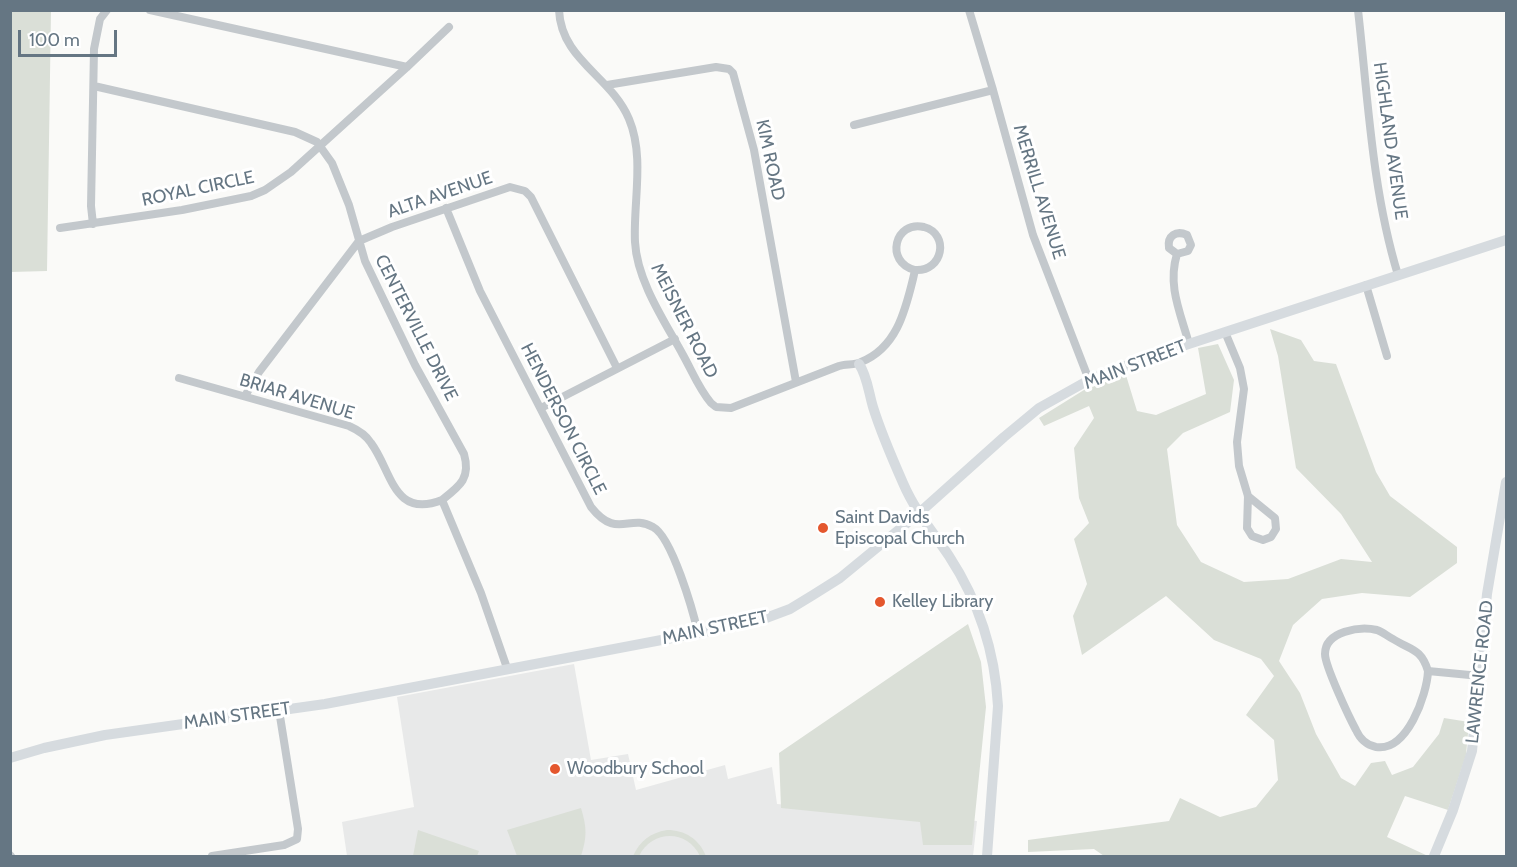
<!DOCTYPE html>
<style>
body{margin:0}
#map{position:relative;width:1517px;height:867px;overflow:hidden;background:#fafaf8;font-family:Cabin,sans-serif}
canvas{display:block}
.frame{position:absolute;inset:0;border:12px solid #657683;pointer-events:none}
.scale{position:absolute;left:18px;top:30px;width:99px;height:27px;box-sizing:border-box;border:3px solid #657683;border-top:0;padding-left:8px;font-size:18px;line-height:21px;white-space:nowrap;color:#657683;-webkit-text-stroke:4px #fff;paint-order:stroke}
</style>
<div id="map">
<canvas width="1517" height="867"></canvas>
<div class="frame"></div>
<div class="scale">100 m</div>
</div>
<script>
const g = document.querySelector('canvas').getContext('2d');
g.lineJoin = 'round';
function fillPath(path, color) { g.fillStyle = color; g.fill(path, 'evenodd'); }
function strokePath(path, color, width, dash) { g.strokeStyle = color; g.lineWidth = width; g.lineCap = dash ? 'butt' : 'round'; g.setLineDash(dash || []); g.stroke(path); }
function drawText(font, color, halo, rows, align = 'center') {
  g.font = font + ' Cabin,sans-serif'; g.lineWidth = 6; g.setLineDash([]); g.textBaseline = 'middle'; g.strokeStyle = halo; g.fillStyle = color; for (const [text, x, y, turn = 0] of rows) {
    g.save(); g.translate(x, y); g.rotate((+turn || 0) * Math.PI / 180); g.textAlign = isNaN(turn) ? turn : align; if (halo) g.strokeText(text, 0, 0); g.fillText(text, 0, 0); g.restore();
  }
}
fillPath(new Path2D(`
 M574,664L591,760L628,754L636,790L725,765L728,779L772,767L777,804L977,821L973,856H347L342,822L414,807L397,697Z`), '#e8e9e9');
fillPath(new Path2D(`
 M10,11H51L47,271L11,272Z
 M1270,329L1301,340L1314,361L1336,364L1376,472L1390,496L1457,547V563L1410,597L1362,593L1322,599L1293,625L1279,661L1300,693L1316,734L1341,778L1355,786L1371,763L1385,761L1392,775L1413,767L1439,734L1444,718L1469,722L1466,755L1448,810L1405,796L1387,837L1428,856H1104L1094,849L1028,852V840L1169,821L1180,798L1220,817L1256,807L1278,780L1274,740L1246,715L1274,676L1261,659L1214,640L1166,596L1082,655L1073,616L1087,584L1074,539L1089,523L1079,498L1074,448L1094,418L1089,406L1044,426L1039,418L1092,385L1125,372L1137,411L1156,415L1206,394L1198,348L1218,344L1234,380L1230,412L1183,433L1167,449L1177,525L1201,562L1244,582L1288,579L1341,559L1372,562L1341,514L1296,468L1278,356Z
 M968,624L981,662L986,707L972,845H923L920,822L781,808L779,753Z
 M581,808C587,828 587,837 581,856H517L507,830Z
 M418,830L479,851L477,856H413Z
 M667,830C685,830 699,839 706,856H700C687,829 652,830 639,856H633C640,841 650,833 667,830Z`), '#dadfd7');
strokePath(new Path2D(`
 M150,10L407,67
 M559,10C561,60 611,76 629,119C645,157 633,203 635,242C637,281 665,322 683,355C692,371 699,389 711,403L716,407L731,408L839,366C846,364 855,365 861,362C896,348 905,312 913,279L915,270C884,262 895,220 924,227C950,234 943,272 915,270
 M969,10L993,90L1033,235L1089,380
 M1358,10C1368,99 1372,190 1398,275
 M607,85L716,67L729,69L733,73L754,150L796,382
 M94,86L295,132L317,142L332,163L349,205L365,261L415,365L464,454C471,478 460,486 442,500L481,593L507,668
 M854,125L993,90
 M446,208L480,291L591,507C617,540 629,513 653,527C672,537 693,611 698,633
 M93,224L91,206L94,49L100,19L107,10
 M60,228L182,210L251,196L265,190L291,172L407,67L449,27
 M1177,254L1169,248C1167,236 1176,230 1187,235L1191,245L1188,251L1177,254C1167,286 1181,314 1189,344
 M1366,285L1387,356
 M1225,332L1240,368L1244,389L1237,442L1239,466L1248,496L1247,528L1252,536L1263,540L1271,537L1276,529L1275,518L1248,496
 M179,378L349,426C358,430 366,435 371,443C392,471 393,519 442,500
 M245,396L259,372L359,241L392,227L510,187L525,191L531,197L617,368
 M541,408L675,339
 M1428,671C1427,695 1407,752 1376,747C1366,745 1360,739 1356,730C1349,717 1325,666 1325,654C1325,631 1360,626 1377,630C1383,632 1387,636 1393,639C1410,650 1421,648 1428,671L1480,676
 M10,855L11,856
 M212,856L284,845L297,839L298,829L279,710`), '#c3c8cc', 8);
strokePath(new Path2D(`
 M859,364C867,375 869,394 873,407C881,433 892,458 903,483C915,511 933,532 949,556C979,602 995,651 998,706L987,856
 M10,758L44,748L105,735L325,704L714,630L766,618L790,609L813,595L840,578L918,514L1004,437L1039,408L1089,380L1146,358L1506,240
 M1434,856L1453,810L1472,751L1487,594L1506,482`), '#d6dbdf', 10);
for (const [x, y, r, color] of [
 [823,528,6,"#e4572e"],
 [880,602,6,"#e4572e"],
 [555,769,6,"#e4572e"]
]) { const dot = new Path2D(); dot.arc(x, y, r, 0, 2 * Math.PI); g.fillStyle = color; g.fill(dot); strokePath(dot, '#fff', 2); }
drawText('18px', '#657683', '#fff', [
 ["HIGHLAND AVENUE",1390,141,82],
 ["KIM ROAD",770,160,78],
 ["ROYAL CIRCLE",198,189,-12],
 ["MERRILL AVENUE",1039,192,73],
 ["ALTA AVENUE",440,195,-19],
 ["MEISNER ROAD",684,321,63],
 ["CENTERVILLE DRIVE",416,328,63],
 ["MAIN STREET",1135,365,-21],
 ["BRIAR AVENUE",297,397,17],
 ["HENDERSON CIRCLE",563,419,63],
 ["MAIN STREET",715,628,-12],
 ["LAWRENCE ROAD",1480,672,-84],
 ["MAIN STREET",237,716,-8]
]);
drawText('18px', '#657683', '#fff', [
 ["Saint Davids",835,518],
 ["Episcopal Church",835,539],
 ["Kelley Library",892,602],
 ["Woodbury School",567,769]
], 'left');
</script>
